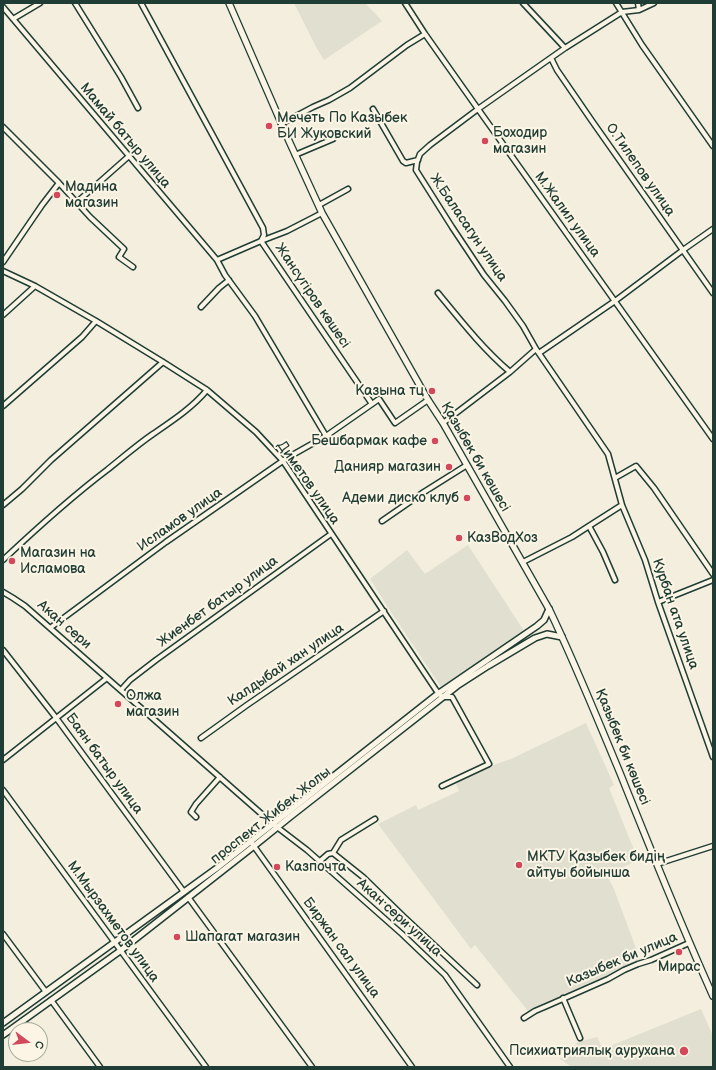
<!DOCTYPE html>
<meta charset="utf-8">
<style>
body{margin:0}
#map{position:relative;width:716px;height:1070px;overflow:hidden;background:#f3eede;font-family:"Balsamiq Sans",sans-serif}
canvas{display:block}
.frame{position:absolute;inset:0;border:4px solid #1f3d34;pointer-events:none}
.north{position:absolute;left:8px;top:1022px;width:40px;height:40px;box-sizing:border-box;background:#fcf5e5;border:1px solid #a4ab9e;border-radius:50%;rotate:105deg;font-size:11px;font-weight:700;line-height:16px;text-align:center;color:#1f3d34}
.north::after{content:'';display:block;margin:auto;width:14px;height:18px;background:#d1495b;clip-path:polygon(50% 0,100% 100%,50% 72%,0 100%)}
</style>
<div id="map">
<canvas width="716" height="1070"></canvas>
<div class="frame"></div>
<div class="north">С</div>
</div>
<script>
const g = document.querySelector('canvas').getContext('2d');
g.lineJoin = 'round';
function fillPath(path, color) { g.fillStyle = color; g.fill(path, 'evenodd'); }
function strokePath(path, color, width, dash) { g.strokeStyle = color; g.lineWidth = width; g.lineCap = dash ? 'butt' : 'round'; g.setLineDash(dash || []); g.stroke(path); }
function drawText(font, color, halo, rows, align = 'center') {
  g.font = font + ' "Balsamiq Sans",sans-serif'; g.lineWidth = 4; g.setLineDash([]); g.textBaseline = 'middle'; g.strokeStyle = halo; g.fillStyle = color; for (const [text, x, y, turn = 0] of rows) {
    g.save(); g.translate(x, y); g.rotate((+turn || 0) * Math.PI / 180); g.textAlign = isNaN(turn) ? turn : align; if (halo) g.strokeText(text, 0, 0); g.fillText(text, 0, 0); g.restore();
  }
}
fillPath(new Path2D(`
 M294,3H365L382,21L324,60L316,47Z
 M468,545L524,631L441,687L387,606L370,579L407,550L425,574Z
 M586,723L614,785L609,788L638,860L607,875L614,889L641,962L528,1011L475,945L471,949L378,824L416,805L418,810L459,791L455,781L496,764L511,759Z
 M701,1009L713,1036V1067H572L560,1059L578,1042L597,1037L603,1049Z`), '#e1dfd0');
const minor = new Path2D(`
 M75,3L121,77L138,108
 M141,3L263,228L264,235L261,241L372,404L379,399L395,423L428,400
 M405,3L425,34L478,109L713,439
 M523,3L565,48
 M616,3L642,45L713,146
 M638,3L639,10
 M654,3L639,10L622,12L565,48L478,109L430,145L420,154L417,162L416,170L452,227L484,275L505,301L523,326L536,349L608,454L622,505L645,560L658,602L713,757
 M3,7L217,260L225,275L255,316L326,436
 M13,19L40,3
 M551,58L557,70L592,121L713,293
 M373,109L403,161L406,163L418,160
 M281,124L313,107L329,100L350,88L407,45L425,34
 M3,127L59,183L90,217L124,249L119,257L133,267
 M295,155L333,139
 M77,202L129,156
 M319,205L348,189
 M217,260L261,241L287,231L322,213
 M3,262L42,205L59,183
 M3,271L35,286L96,321L163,362L207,390L256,432L283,461L436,690L442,697H452L489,764L442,786
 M438,293C461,321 483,349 510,372L536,349
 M201,307L219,288L229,280
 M3,315L35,286
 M539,353L615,301L683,250L713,229
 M3,406L82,337L96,321
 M443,423L510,372
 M615,478L636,466L654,488L713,574
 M3,505L22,489L51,460L163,362
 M382,521L424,492L467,465
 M589,526L622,505
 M3,560C36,529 70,498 107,470C122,458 137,445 153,434C172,421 192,408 207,390
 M523,562L572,537L589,526L603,552L615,580
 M3,592L13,598L25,606L273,824L307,850L402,934L445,975L510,1067
 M658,602L713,580
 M50,628L166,542L287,458L326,436L372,404
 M3,650L57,719L184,892
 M121,690L130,680L156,660L331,534
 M201,738L247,705L384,611
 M3,760L107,678
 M3,790L206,1067
 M196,817L191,812L196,804L220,777
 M251,842L412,1067
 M333,853L341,840L375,819
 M320,861L328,854L333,853L363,877L403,916L477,985
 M657,864L713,846
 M188,897L312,1067
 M3,934L46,992
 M563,998L580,1038
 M51,1000L100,1067
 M524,1018L535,1011L549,1005L608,979L624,970L638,964L651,960L689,943`);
const tertiary = new Path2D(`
 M3,1023L217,868L439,693L537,626L544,620L549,609
 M3,1035L120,951L254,846L290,817L457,686L488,666L535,638L547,634L562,637`);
const secondary = new Path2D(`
 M229,3L289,141L322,213L428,400L443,423L549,609C575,663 597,718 620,773C650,848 680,923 713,996`);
strokePath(minor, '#1f3d34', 7);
strokePath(tertiary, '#1f3d34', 8);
strokePath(secondary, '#1f3d34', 8);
strokePath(minor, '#fcf5e5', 4);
strokePath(tertiary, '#fcf5e5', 5);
strokePath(secondary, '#fcf5e5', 5.5);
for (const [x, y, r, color] of [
 [269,126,4,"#d1495b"],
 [485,141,4,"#d1495b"],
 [57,195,4,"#d1495b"],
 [432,391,4,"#d1495b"],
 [435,441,4,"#d1495b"],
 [449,467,4,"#d1495b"],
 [467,498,4,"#d1495b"],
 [459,538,4,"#d1495b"],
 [12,561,4,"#d1495b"],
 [118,704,4,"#d1495b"],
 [519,865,4,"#d1495b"],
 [277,867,4,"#d1495b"],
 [177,937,4,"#d1495b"],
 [679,952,4,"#d1495b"],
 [684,1051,5,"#d1495b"]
]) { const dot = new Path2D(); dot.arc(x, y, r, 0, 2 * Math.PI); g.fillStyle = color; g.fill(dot); strokePath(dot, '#fcf5e5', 1.5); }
drawText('14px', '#1f3d34', '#fcf5e5', [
 ["Мечеть По Казыбек",277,118],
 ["БИ Жуковский",277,134],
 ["Боходир",493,133],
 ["магазин",493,149],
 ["Мадина",65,187],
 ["магазин",65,203],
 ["Казына тц",424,391,"right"],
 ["Бешбармак кафе",427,441,"right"],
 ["Данияр магазин",441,467,"right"],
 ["Адеми диско клуб",459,498,"right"],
 ["КазВодХоз",467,538],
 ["Магазин на",20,553],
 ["Исламова",20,569],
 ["Олжа",126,696],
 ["магазин",126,712],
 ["МКТУ Қазыбек бидің",527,857],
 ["айтуы бойынша",527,873],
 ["Казпочта",285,867],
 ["Шапагат магазин",185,937],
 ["Мирас",679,967,"center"],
 ["Психиатриялық аурухана",675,1051,"right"]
], 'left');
drawText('14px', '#1f3d34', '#fcf5e5', [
 ["Мамай батыр улица",125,136,50],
 ["О.Тилепов улица",640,170,55],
 ["М.Жалил улица",567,215,54],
 ["Ж.Баласагун улица",468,228,56],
 ["Жансүгіров көшесі",312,296,56],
 ["Қазыбек би көшесі",475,457,60],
 ["Диметов улица",308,483,55],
 ["Исламов улица",180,520,-35],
 ["Жиенбет батыр улица",218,602,-36],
 ["Курбан ата улица",675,614,71],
 ["Акан сери",64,625,41],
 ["Калдыбай хан улица",286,665,-34],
 ["Қазыбек би көшесі",622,747,68],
 ["Баян батыр улица",104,764,54],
 ["проспект Жибек Жолы",271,816,-38],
 ["Акан сери улица",399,918,42],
 ["М.Мырзахметов улица",113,922,54],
 ["Биржан сал улица",341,948,54],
 ["Казыбек би улица",622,960,-23]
]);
</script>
